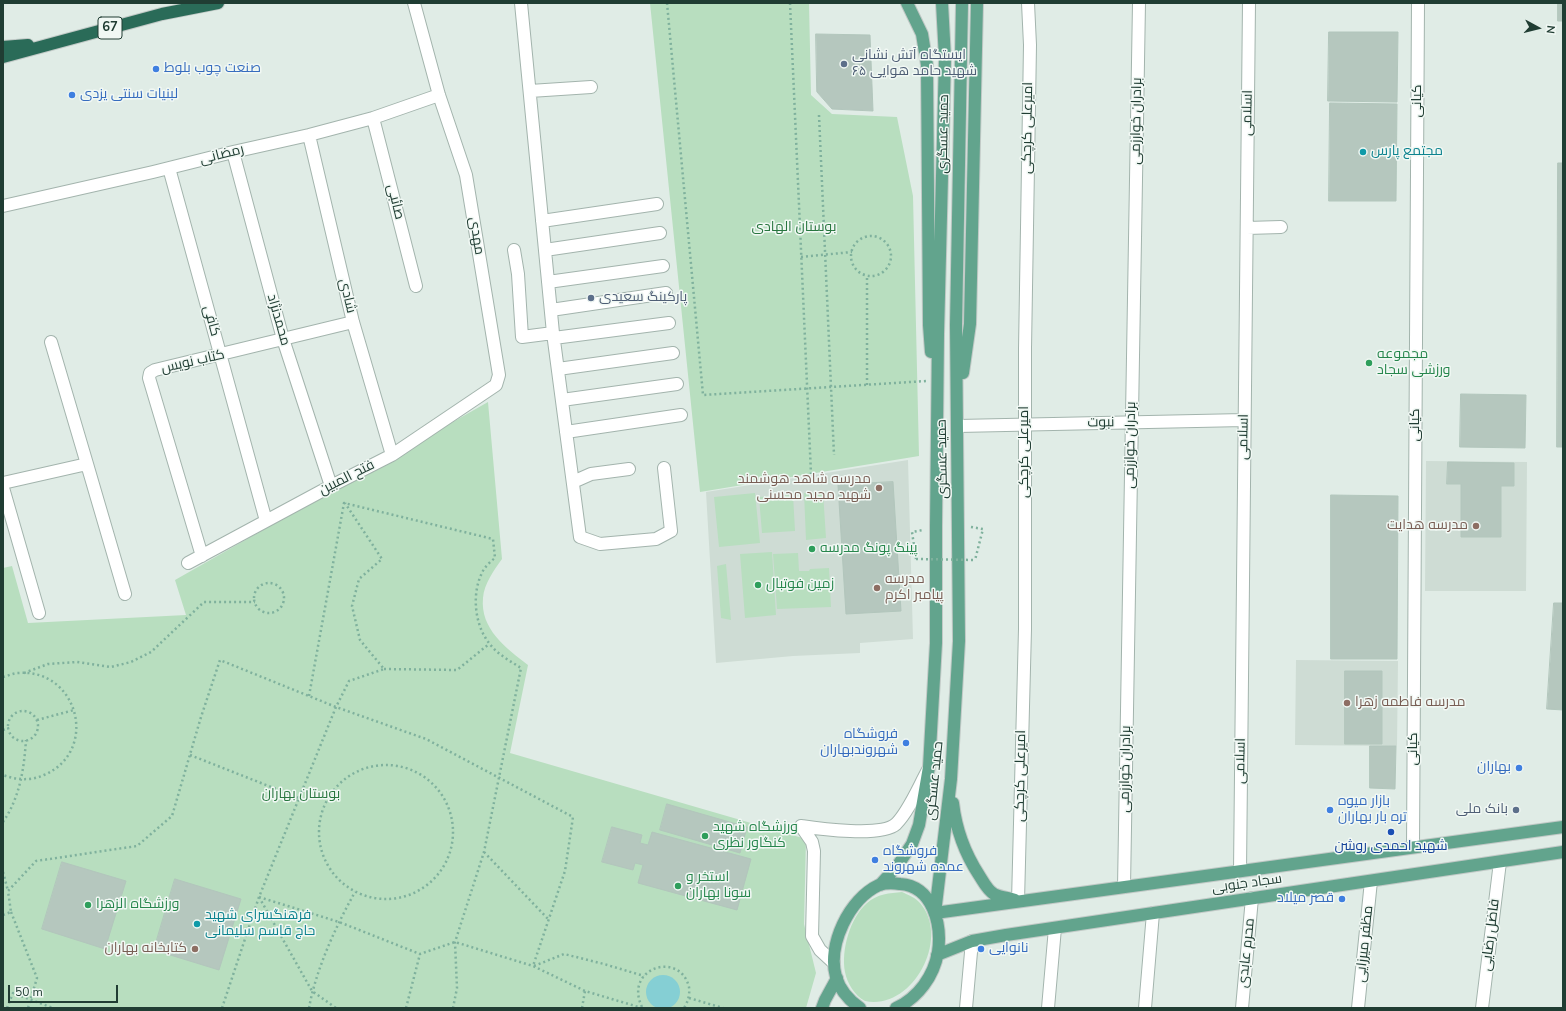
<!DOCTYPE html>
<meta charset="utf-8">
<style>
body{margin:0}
#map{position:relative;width:1566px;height:1011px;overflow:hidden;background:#e0ece6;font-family:"Nunito Sans",sans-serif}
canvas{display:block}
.frame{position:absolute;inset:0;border:4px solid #203d33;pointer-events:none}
.north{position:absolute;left:1518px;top:8px;width:40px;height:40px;-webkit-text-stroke:3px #f1f8f4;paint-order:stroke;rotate:97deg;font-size:11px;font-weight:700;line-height:16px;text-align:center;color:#203d33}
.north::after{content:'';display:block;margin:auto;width:14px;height:18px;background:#203d33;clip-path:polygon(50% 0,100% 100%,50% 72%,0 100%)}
.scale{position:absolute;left:8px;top:985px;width:110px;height:18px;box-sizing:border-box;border:2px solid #203d33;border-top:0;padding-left:5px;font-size:12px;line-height:14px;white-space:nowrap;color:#203d33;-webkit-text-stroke:3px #f1f8f4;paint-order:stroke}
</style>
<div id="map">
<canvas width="1566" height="1011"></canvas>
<div class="frame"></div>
<div class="north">N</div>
<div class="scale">50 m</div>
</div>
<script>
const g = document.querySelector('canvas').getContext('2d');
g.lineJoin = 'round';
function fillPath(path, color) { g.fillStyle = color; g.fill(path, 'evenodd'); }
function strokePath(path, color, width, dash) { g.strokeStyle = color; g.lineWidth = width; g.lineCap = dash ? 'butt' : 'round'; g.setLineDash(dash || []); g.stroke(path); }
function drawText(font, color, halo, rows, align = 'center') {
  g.font = font + ' "Nunito Sans",Cairo,sans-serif'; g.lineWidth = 3; g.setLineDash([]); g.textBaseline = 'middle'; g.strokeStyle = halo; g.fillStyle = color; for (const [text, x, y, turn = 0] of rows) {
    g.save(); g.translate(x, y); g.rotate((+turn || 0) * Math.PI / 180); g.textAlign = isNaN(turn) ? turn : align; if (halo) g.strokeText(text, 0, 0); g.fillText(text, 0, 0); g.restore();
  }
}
fillPath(new Path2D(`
 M908,460L913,639L860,643V653L793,656L716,663L706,492Z
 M1426,461L1527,462L1526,591H1425Z
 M1296,660L1398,661L1397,746L1295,745Z`), '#cedcd4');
fillPath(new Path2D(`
 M650,3H809L811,95L832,114L897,117L913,196L919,456L700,492Z
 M488,402L502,559C494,570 484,584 483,598C480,629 506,648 528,665L510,753L806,839L804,924L816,973L806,1008H3V568L12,566L28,623L186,615L175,580Z
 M823,492L826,538L806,540L804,493Z
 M755,493L760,543L719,547L714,497Z
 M793,495L795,531L762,533L759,497Z
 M772,552L776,615L745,618L740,554Z
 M798,553L799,571H809L810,569L829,568L831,607L777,609L773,554Z
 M726,564L731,620L721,618L717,566Z
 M902,892C908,895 915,897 920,903C951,938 913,1011 865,1001C855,996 847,983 845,972C841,950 850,918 867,903C877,894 890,893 902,892Z`), '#b8debf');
fillPath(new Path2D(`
 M646 992a17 17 0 1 1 34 0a17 17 0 1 1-34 0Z`), '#85cfd4');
const building = new Path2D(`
 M1558,3H1563V21H1558Z
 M1329,32H1398L1397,102L1328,101Z
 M816,34L870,35L873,111L832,109L817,92Z
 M1330,103L1397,104L1396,201H1329Z
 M1558,163H1563V447H1557Z
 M1461,394L1526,395L1525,448L1460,447Z
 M1448,462L1514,463V486H1501V537H1461V484H1447Z
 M893,482L901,611L846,614L838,485Z
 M1331,495L1398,496L1397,659H1331Z
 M1554,603H1563V710L1547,709Z
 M1345,671H1382V744H1345Z
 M1370,746H1396L1395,789L1370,788Z
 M667,804L747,827L740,853L660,830Z
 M612,827L642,835L640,843L648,845L652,832L751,859L737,910L638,883L643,865L635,863L633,870L602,862Z
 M62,862L126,881L105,949L42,929Z
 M175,879L241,899L219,970L154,950Z`);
fillPath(building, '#b5c7be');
strokePath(building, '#b2c6bc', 1);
const minor = new Path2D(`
 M521,3L553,333L580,537L600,544L656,539L671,531L664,468
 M530,91L591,87
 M373,118L416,286
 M309,135L353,322L392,455
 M233,152L283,339L331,486
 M169,168L266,521
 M3,206L153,172L233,152L309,135L373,118L439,95
 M542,221L657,204
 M1247,228L1281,227
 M514,250L518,274L522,337L553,333
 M545,250L660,233
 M548,282L663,266
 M551,310L666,293
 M554,338L669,323
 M51,342L87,464
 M558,369L673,353
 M562,400L677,384
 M958,426L1244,420
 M566,432L681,415
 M573,482L591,474L629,469
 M3,483L87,464L125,594
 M3,488L39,613
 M202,556L149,378L150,373L155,370L353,322
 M188,563L331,486L392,455L496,385L499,375L466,175L439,95L414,3
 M801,826C820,829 882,837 896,824C909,811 919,786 928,770
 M801,826L812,842L814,851L812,936L820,950L834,963
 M1413,847L1418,3
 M1240,871L1249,3
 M1124,887L1139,3
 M1018,901L1025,629V349L1030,45L1028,3
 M966,1008L972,941
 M1048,1008L1055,928
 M1145,1008L1153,913
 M1242,1008L1252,898
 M1358,1008L1371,881
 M1482,1008L1500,862`);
const major = new Path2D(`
 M907,3L922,34L927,65L929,325L931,352
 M962,3L956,325L959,641L951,779L935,913L1563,827
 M963,373L970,324L977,3
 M953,803C956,829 964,852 979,875C983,881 987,890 994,894C1000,897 1009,898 1015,900
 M880,885L898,865L912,844L919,825L929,767L936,643V526L938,334L945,58L942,3
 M937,955L972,941L1006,935L1563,852
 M822,1008L825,1000L837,978
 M860,1008C850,1001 840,990 836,977C827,945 849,899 879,885C885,883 894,883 900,884C933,886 942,925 938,952C934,976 918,998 896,1008`);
const highway = new Path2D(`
 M3,47L28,45
 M3,57L162,14L218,3`);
strokePath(minor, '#a3b4ad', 14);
strokePath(major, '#c1c9c6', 14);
strokePath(highway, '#c1c9c6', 14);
strokePath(new Path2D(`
 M667,3L703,395L926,381
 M790,3L811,474
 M819,115L834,455
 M851 256a20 20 0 1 1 40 0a20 20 0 1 1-40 0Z
 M801,257L852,252
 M867,385V275
 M971,527L983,529L975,560
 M916,559L912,532L923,530
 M254 598a15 15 0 1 1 30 0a15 15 0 1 1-30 0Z
 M384,669L457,670L489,644
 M24,673L48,664L77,662L111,667L131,662L151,652L204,602H255
 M3,677C8,676 13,673 18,673C78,668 100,751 44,775C31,781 16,780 3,775
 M309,696L344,503L493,539L495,558C491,561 487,565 484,569C471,591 474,624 489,643C497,654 510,661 521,668L484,852L455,942L457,988L453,1008
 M8 726a15 15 0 1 1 30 0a15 15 0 1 1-30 0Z
 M37,720L74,710
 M3,730L9,728
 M190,755L299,798
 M319 832a67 67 0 1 1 134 0a67 67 0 1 1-134 0Z
 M3,822C20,797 24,769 26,740
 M484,852L549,920
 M3,872L8,891
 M259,897L339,922L420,954L455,942L533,966L585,991L642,1008
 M259,897L312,991L336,1008
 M11,912L37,978L28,1008
 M3,915L11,912L8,891L36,861L137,846L172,816L201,717L220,660L336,707L426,739L573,817L565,871L533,966
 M534,966L564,954L604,964L644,976
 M689,998L723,1008
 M642,1007C623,968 680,950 689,987C690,994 688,1002 684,1008
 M7,1008L13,993L53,1008
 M222,1008L259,897L336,707L349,681L384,669L360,640L352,606L359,579L382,559L345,503
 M309,1008C316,969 336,926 355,892
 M406,1008L420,954
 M582,1008L585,991`), '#7fb19d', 2.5, [2, 3]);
strokePath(minor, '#fff', 12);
strokePath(major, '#62a48d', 12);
strokePath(highway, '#2a6b58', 12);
strokePath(new Path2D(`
 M916,559L975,560`), '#7fb19d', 2.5, [2, 3]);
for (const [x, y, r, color] of [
 [844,64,4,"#5c6f8a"],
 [156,69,4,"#3f7fe0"],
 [72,95,4,"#3f7fe0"],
 [1363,152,4,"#0f9aa8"],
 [591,298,4,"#5c6f8a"],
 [1369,363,4,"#2e9e5b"],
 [879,488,4,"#8d6e63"],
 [1476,526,4,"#8d6e63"],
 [812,549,4,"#2e9e5b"],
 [758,585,4,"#2e9e5b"],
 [877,588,4,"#8d6e63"],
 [1347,703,4,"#8d6e63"],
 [906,743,4,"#3f7fe0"],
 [1519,768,4,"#3f7fe0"],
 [1330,810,4,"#3f7fe0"],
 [1516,810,4,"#5c6f8a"],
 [1391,832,4,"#1a4fb4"],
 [705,836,4,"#2e9e5b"],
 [875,860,4,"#3f7fe0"],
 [678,886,4,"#2e9e5b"],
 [1342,899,4,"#3f7fe0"],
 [88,905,4,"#2e9e5b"],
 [197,924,4,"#0f9aa8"],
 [195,949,4,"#8d6e63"],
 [981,949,4,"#3f7fe0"]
]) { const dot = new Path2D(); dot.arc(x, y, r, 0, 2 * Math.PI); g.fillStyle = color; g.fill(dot); strokePath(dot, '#f1f8f4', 1.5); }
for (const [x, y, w] of [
 [110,28,24]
]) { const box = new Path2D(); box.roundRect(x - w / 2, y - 11, w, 22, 3); g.fillStyle = '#f1f8f4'; g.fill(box); strokePath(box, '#203d33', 1); }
drawText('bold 13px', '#203d33', null, [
 ["67",110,28]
]);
drawText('14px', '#4e5e75', '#f1f8f4', [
 ["ایستگاه آتش نشانی",852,56],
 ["۶۵ شهید حامد هوایی",852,72],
 ["پارکینگ سعیدی",599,298],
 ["بانک ملی",1508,810,"right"]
], 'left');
drawText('14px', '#366cbe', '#f1f8f4', [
 ["صنعت چوب بلوط",164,69],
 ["لبنیات سنتی یزدی",80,95],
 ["فروشگاه",898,735,"right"],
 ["شهروندبهاران",898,751,"right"],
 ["بهاران",1511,768,"right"],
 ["بازار میوه",1338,802],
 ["تره بار بهاران",1338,818],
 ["فروشگاه",883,852],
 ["عمده شهروند",883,868],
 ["قصر میلاد",1334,899,"right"],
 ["نانوایی",989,949]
], 'left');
drawText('14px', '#203d33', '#f1f8f4', [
 ["کیانی",1418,101,-90],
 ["اسلامی",1248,113,-89],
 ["برادران خوارزمی",1137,121,-89],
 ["امیرعلی کرچکی",1028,128,-89],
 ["حمید عسگری",944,134,-89],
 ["رمضانی",222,155,-14],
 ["صائبی",395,202,76],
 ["مهدی",476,236,81],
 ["شادی",347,296,77],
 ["محمدنژاد",278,320,74],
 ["کافی",211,321,75],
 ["کتاب نویس",193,362,-13],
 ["نبوت",1101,423,-1],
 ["کیانی",1416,425,-90],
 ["اسلامی",1244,437,-89],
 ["برادران خوارزمی",1131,445,-89],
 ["امیرعلی کرچکی",1025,452,-90],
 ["حمید عسگری",943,459,-91],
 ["فتح المبین",347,478,-27],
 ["کیانی",1414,749,-90],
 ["اسلامی",1241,761,-89],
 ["برادران خوارزمی",1126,769,-89],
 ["امیرعلی کرچکی",1021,776,-89],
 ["حمید عسگری",935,781,-84],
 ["سجاد جنوبی",1247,884,-8],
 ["فاضل رضایی",1491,935,-83],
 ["مظفر میرزایی",1365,944,-84],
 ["محرم عابدی",1247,953,-84]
]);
drawText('14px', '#0d838f', '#f1f8f4', [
 ["مجتمع پارس",1371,152],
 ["فرهنگسرای شهید",205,916],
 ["حاج قاسم سلیمانی",205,932]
], 'left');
drawText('14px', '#28763f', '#f1f8f4', [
 ["بوستان الهادی",794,228],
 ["بوستان بهاران",301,795]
]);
drawText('14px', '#27864d', '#f1f8f4', [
 ["مجموعه",1377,355],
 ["ورزشی سجاد",1377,371],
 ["پینگ پونگ مدرسه",820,549],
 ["زمین فوتبال",766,585],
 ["ورزشگاه شهید",713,828],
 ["کنگاور نظری",713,844],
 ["استخر و",686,878],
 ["سونا بهاران",686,894],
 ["ورزشگاه الزهرا",96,905]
], 'left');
drawText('14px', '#785e54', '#f1f8f4', [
 ["مدرسه شاهد هوشمند",871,480],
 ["شهید مجید محسنی",871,496],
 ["مدرسه هدایت",1468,526],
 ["مدرسه",885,580,"left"],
 ["پیامبر اکرم",885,596,"left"],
 ["مدرسه فاطمه زهرا",1355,703,"left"],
 ["کتابخانه بهاران",187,949]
], 'right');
drawText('14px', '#164399', '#f1f8f4', [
 ["شهید احمدی روشن",1391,847]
]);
</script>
